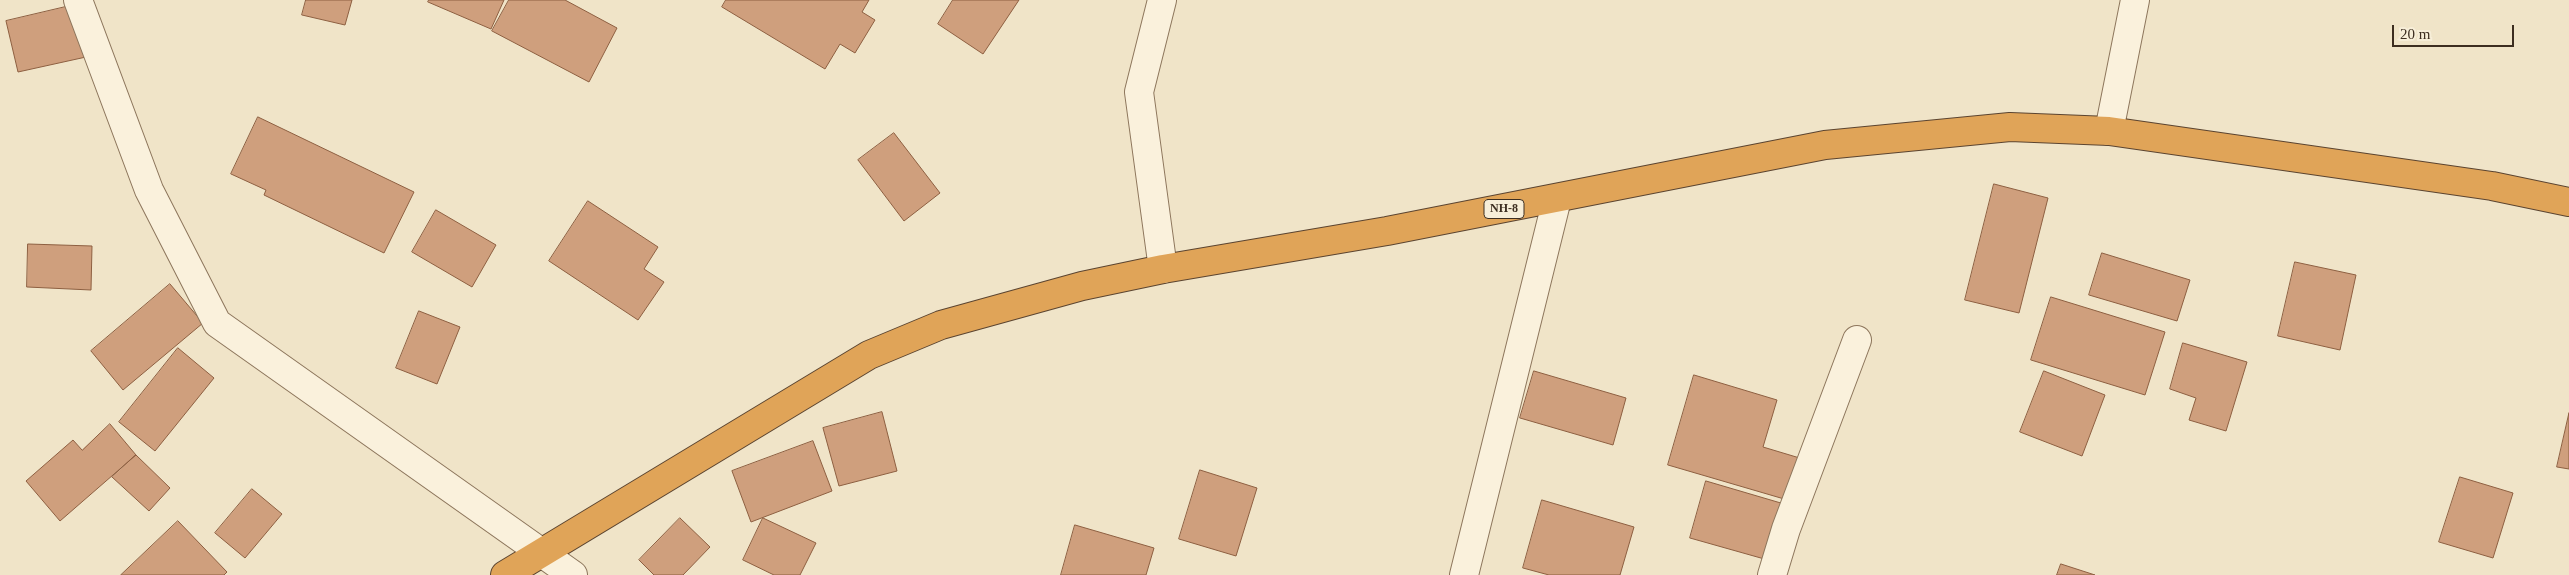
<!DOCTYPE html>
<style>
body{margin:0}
#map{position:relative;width:2569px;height:575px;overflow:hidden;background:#f0e4c8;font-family:Georgia,serif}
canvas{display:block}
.scale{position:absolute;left:2392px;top:25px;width:122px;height:22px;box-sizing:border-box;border:2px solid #3d2e20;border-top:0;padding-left:6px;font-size:15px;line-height:18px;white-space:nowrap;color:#3d2e20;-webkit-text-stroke:4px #f7eed8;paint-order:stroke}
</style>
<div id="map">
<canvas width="2569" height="575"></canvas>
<div class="scale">20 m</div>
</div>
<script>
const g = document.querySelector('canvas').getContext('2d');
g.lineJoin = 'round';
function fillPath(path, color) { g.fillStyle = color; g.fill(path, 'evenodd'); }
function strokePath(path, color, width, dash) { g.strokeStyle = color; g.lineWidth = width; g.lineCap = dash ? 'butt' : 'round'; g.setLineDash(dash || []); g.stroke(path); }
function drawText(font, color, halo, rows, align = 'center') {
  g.font = font + ' Georgia,serif'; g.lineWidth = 4; g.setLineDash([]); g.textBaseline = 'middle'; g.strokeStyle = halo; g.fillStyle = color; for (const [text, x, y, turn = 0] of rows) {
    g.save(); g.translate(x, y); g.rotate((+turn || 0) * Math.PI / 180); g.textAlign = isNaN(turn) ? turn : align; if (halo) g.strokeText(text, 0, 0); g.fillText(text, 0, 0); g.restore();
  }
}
const building = new Path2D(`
 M306,0H352L345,25L302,15Z
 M429,0H504L491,29L428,2Z
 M509,0H565L617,28L589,82L492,31Z
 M726,0H869L862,12L875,20L855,53L840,44L825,69L722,7Z
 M953,0H1019L983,54L938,24Z
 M74,5L86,57L18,72L6,21Z
 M258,117L414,192L384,253L264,195L266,190L231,174Z
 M894,133L940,193L904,221L858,160Z
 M1994,184L2048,198L2019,313L1965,300Z
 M588,201L658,247L644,269L664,282L638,320L549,261Z
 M436,210L496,245L472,287L412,252Z
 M28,244L92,246L91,290L27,287Z
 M2102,253L2190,280L2177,321L2089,295Z
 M2295,262L2356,275L2340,350L2278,336Z
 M170,284L203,323L123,390L91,351Z
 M2051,297L2165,332L2145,395L2031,360Z
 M419,311L460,327L437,384L396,368Z
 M2183,343L2247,362L2226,431L2189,420L2196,398L2170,389Z
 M178,348L214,378L155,451L119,422Z
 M1534,371L1626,398L1613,445L1520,418Z
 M2044,371L2105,395L2082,456L2020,432Z
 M1694,375L1777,400L1763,447L1803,459L1791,501L1668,465Z
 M882,412L897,471L839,486L823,428Z
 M2569,413V469L2557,467Z
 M110,424L136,455L60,521L26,481L73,440L82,450Z
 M813,441L832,491L751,522L732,471Z
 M136,455L170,488L149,511L112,477Z
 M1200,470L1257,488L1236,556L1179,539Z
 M2460,477L2513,493L2493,558L2439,542Z
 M1706,481L1791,506L1775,562L1690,538Z
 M252,489L282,514L245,558L215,533Z
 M1542,500L1634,527L1620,575H1549L1523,568Z
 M680,518L710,547L683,575H654L639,560Z
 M763,518L816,543L800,575H774L743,560Z
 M178,521L227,572L224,575H121Z
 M1075,525L1154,548L1146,575H1061Z
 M2061,564L2095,575H2057Z`);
fillPath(building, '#cf9f7d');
strokePath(building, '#8d5f41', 1);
const street = new Path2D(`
 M78,0L149,190L217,323L573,575
 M1162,0L1139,92L1163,269
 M2109,131L2135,0
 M1464,575L1557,199
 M1772,575L1786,529L1857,340`);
const highway = new Path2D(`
 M505,575L869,355L941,325L1082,286L1163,269L1387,231L1825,145L2010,127L2109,131L2492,186L2569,202`);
strokePath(street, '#8d765c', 30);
strokePath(highway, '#5b4430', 30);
strokePath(street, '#faf1dc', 28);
strokePath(highway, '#e0a458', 28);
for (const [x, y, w] of [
 [1504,209,40]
]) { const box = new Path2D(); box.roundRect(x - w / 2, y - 9.5, w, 19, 4); g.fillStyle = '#f7eed8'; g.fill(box); strokePath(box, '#3d2e20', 1); }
drawText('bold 12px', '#3d2e20', null, [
 ["NH-8",1504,209]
]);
</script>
